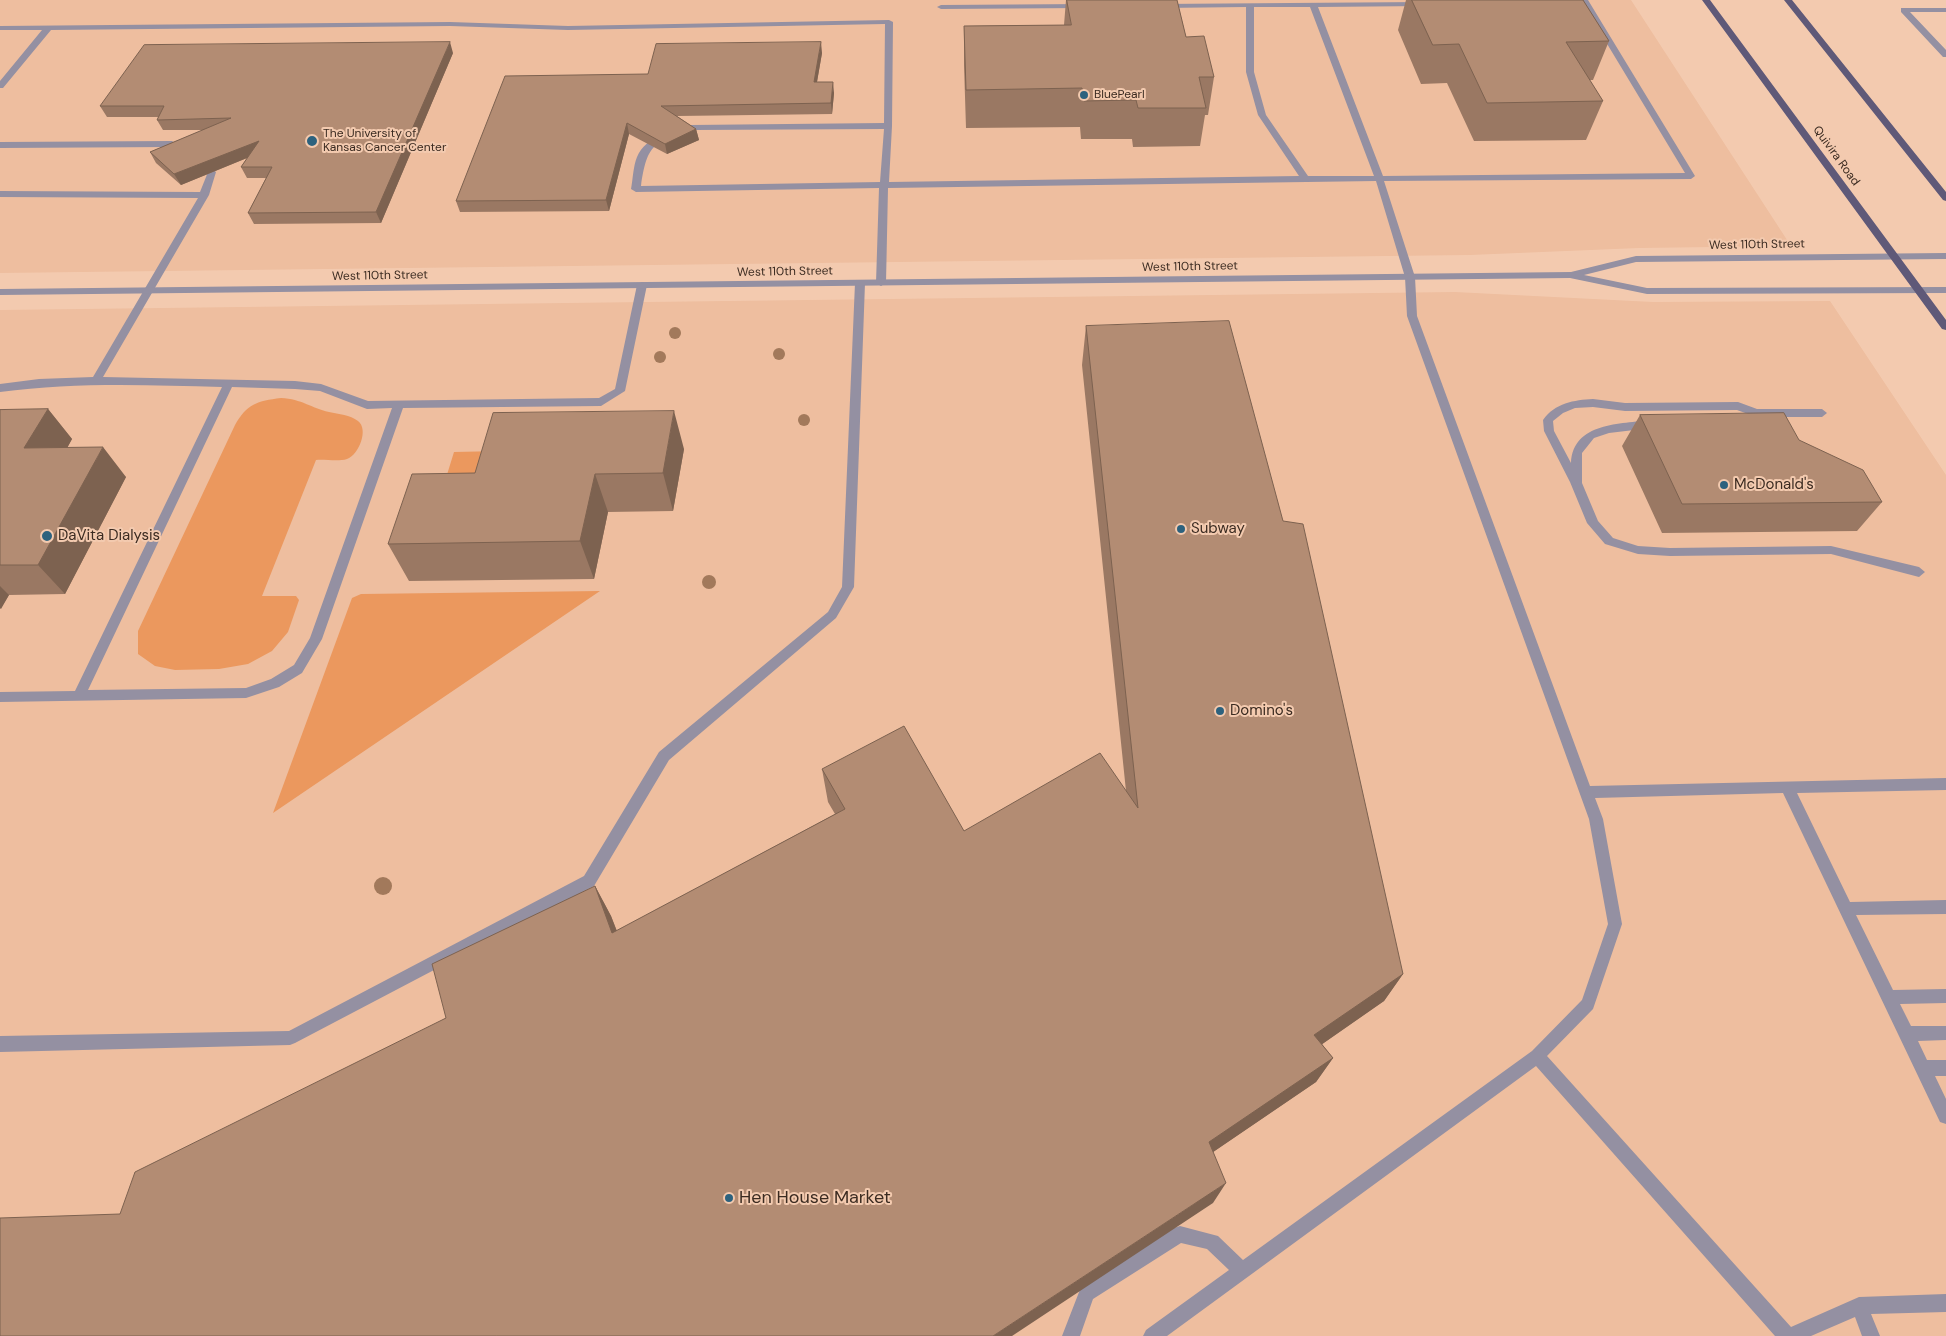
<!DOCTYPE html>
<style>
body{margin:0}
canvas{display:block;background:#f3caaf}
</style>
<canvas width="1946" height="1336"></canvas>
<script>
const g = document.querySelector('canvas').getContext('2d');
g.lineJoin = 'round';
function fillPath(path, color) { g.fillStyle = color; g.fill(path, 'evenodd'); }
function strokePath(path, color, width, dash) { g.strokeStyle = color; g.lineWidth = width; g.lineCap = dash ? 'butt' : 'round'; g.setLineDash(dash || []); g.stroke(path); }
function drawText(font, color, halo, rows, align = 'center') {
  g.font = font + ' "DM Sans",sans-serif'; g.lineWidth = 4; g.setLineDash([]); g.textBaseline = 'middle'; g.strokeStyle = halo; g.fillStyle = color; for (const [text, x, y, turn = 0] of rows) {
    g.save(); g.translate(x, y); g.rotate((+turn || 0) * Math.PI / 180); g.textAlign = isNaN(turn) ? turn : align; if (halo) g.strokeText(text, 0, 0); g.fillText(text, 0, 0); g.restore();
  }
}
fillPath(new Path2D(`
 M0,0H1631L1791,246L1639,248L1470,255L0,273Z
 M1455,292L1653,302L1830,301L1946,475V1336H0V310Z`), '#eebe9f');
fillPath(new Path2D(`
 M281,398C302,399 311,408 329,412C339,414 350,415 358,421C369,429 359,455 347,459C338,462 325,459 316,460L262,596H296L299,600L288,632L272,651L248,664L219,669L175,670L155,666L138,654V631L235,425C247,404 257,401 281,398Z
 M500,451L484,506L437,507L454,452Z
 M600,591L273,813L352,598L361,594Z`), '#eb985e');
fillPath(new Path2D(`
 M1566,0H1588L1695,176L1691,179L1384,181L1415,277L1417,316L1590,786L1946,778V790L1797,793L1850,902L1946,900V914L1856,915L1893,990L1946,989V1003L1900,1004L1911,1026H1946V1040L1918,1041L1927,1060H1946V1076H1935L1946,1099V1124L1940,1122L1783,793L1595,798L1603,819L1622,924L1593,1009L1547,1056L1791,1327L1859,1297L1946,1294V1312L1871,1314L1880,1336H1862L1855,1317L1811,1336H1775L1536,1066L1167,1336H1143L1146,1330L1229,1270L1207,1249L1181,1243L1093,1299L1080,1336H1062L1081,1287L1174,1228L1180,1226L1218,1236L1243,1260L1532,1051L1582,1000L1608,924L1589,819L1407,316L1405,277L1376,181L888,188L886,283L881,286L876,283L879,188L636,192L631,189C633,179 633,167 637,157C646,136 672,131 691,125L884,123L885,24L568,30L450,26L51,30L3,88H0V81L42,30H0V26L450,22L568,26L889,20L893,22L892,126L889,182L1299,176L1258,115L1246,72V7L1162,8H1159V4L1422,2L1426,4L1425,6L1318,7L1383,176L1685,173L1583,4H1564L1563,2ZM1254,7H1310L1374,176H1308L1266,115L1254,72ZM884,129L880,182L641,186C647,144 654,141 694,130Z
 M1085,4V8H1082L941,9L937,7L941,5Z
 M1901,8H1946V12H1910L1946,50V57H1943L1901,12Z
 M172,141L189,151L185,154L170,147L0,148V142Z
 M212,169L216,172L209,195L103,377L295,381L321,384L368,401L599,398L615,389L637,285L642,282L647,285L625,391L601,406L403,408L322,639L302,673L279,687L246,698L0,702V692L75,691L222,387C147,385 74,382 0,392V384L39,379L93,377L198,198L0,197V191L200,192L208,172ZM232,387L295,389L320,391L367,409L392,408L310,638L294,665L271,679L246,688L88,690Z
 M860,280L865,283L854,587L836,618L669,760L594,886L295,1043L290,1045L0,1052V1036L289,1031L584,876L659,752L828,612L842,587L855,283Z
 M1593,399L1625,403L1738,402L1757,409H1822L1827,413L1822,417H1759L1752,424L1741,426L1736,422L1737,419L1745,418L1748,414L1737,410L1625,411L1593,407L1575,408L1563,413L1553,421L1554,431L1571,463C1573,422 1621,424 1651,420L1656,424L1651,428L1609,433L1594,438L1582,453V483L1598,521L1613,538L1638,546L1670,548L1831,546L1919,567L1925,572L1919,577L1831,554L1670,556L1638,554L1605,544L1587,523L1570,482L1544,431L1543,420C1555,403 1574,400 1593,399Z`), '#9490a2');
fillPath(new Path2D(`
 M1946,253V259L1636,262L1584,275L1647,288L1946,287V293L1647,294L1570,278L0,295V289L1571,272L1636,256Z`), '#9490a2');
fillPath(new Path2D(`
 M1702,0H1710L1946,320V330L1942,329Z
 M1784,0H1792L1946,192V201L1943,200Z`), '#5f5978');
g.fillStyle = '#a2795b';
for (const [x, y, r] of [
 [675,333,6],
 [779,354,6],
 [660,357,6],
 [804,420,6],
 [709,582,7],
 [383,886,9]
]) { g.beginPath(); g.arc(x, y, r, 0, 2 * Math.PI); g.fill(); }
fillPath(new Path2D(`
 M1066,0H1177L1186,37L1214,77L1208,115H1205L1200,146L1133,147L1132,139H1081L1080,127L966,128L964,65V26L1064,25Z
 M1406,0H1583L1609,41L1593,80H1589L1603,101L1586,140L1474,141L1447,83L1421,84L1398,30Z
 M453,53L381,223L254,224L248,213L266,178H247L241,167L247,158L181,185L156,163L150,152L203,130H163L157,120L158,117H107L100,106Z
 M822,53L817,82L834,93L832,114L677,116L696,129L699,140L667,154L629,134L609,211L460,212L456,201L648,74Z
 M1086,326L1403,974L1384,1001L1322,1044L1333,1058L1316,1082L1213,1152V1203L120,1214L446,1018L595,886L611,916L617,931L835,814L828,802L822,769L964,831L1126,791L1082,365Z
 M48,409L72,439L67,448L126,477L65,594L9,595L0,609V410Z
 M1640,415L1799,440L1882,502L1857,531L1662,533L1622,446Z
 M684,449L673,511L608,512L594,579L409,581L388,544L475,473Z`), '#9a7863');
fillPath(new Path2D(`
 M450,42L453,53L381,223L376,212Z
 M821,42L822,53L815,93L814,82Z
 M833,82L834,93L832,114L831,103Z
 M627,123L629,134L609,211L606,200Z
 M696,129L699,140L667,154L665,144Z
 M259,141L264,151L181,185L174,174Z
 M48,409L72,439L50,479L24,448Z
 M674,411L684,449L673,511L663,473Z
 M103,447L126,477L65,594L38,565Z
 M595,474L608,512L594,579L580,541Z
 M0,586L9,595L1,609L0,608Z
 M595,886L611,916L628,961L612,933Z
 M1403,974L1384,1001L1298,1061L1314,1035Z
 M1333,1058L1316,1082L1197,1163L1209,1142Z
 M1226,1183L1213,1203L1012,1336H993Z`), '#7d6250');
const building = new Path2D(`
 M1067,0H1177L1186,37L1204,36L1214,77H1199L1206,108H1138L1136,100L1084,101L1082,88L966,90L964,26L1071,25Z
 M1412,0H1583L1609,41L1566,42L1603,101L1487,103L1459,44L1433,45Z
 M450,42L376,212L248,213L272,167H241L259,141L174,174L150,152L231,118L157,120L164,106H100L144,45Z
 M821,42L814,82H833L831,103L661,106L696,129L665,144L627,123L606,200L456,201L505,76L648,74L656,44Z
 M1229,321L1283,521L1303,524L1403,974L1314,1035L1333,1058L1209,1142L1226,1183L993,1336H0V1218L120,1214L135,1172L446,1018L432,964L595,886L612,933L845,809L822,769L904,726L964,831L1100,753L1138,808L1086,326Z
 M48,409L24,448L103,447L38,565H0V410Z
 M674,411L663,473L595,474L580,541L388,544L412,474L475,473L493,413Z
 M1784,413L1799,440L1863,470L1882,502L1682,504L1640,415Z`);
fillPath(building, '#b38c73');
strokePath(building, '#7d6250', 1);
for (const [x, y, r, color] of [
 [1084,95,5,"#2d627e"],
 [312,141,6,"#2d627e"],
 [1724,485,5,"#2d627e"],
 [1181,529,5,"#2d627e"],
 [47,536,6,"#2d627e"],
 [1220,711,5,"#2d627e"],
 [729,1198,5,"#2d627e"]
]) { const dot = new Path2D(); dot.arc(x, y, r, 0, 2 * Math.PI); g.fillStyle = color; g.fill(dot); strokePath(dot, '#f3caaf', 2); }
drawText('12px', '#3b2b21', '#f3caaf', [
 ["BluePearl",1094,95],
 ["The University of",323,134],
 ["Kansas Cancer Center",323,148]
], 'left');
drawText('12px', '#3b2b21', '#f3caaf', [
 ["Quivira Road",1836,156,54],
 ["West 110th Street",1757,245,-1],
 ["West 110th Street",1190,267,-1],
 ["West 110th Street",785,272,-1],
 ["West 110th Street",380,276,-1]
]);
drawText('15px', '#3b2b21', '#f3caaf', [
 ["McDonald's",1734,485],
 ["Subway",1191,529],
 ["DaVita Dialysis",58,536],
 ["Domino's",1230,711]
], 'left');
drawText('18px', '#3b2b21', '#f3caaf', [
 ["Hen House Market",739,1198]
], 'left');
</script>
